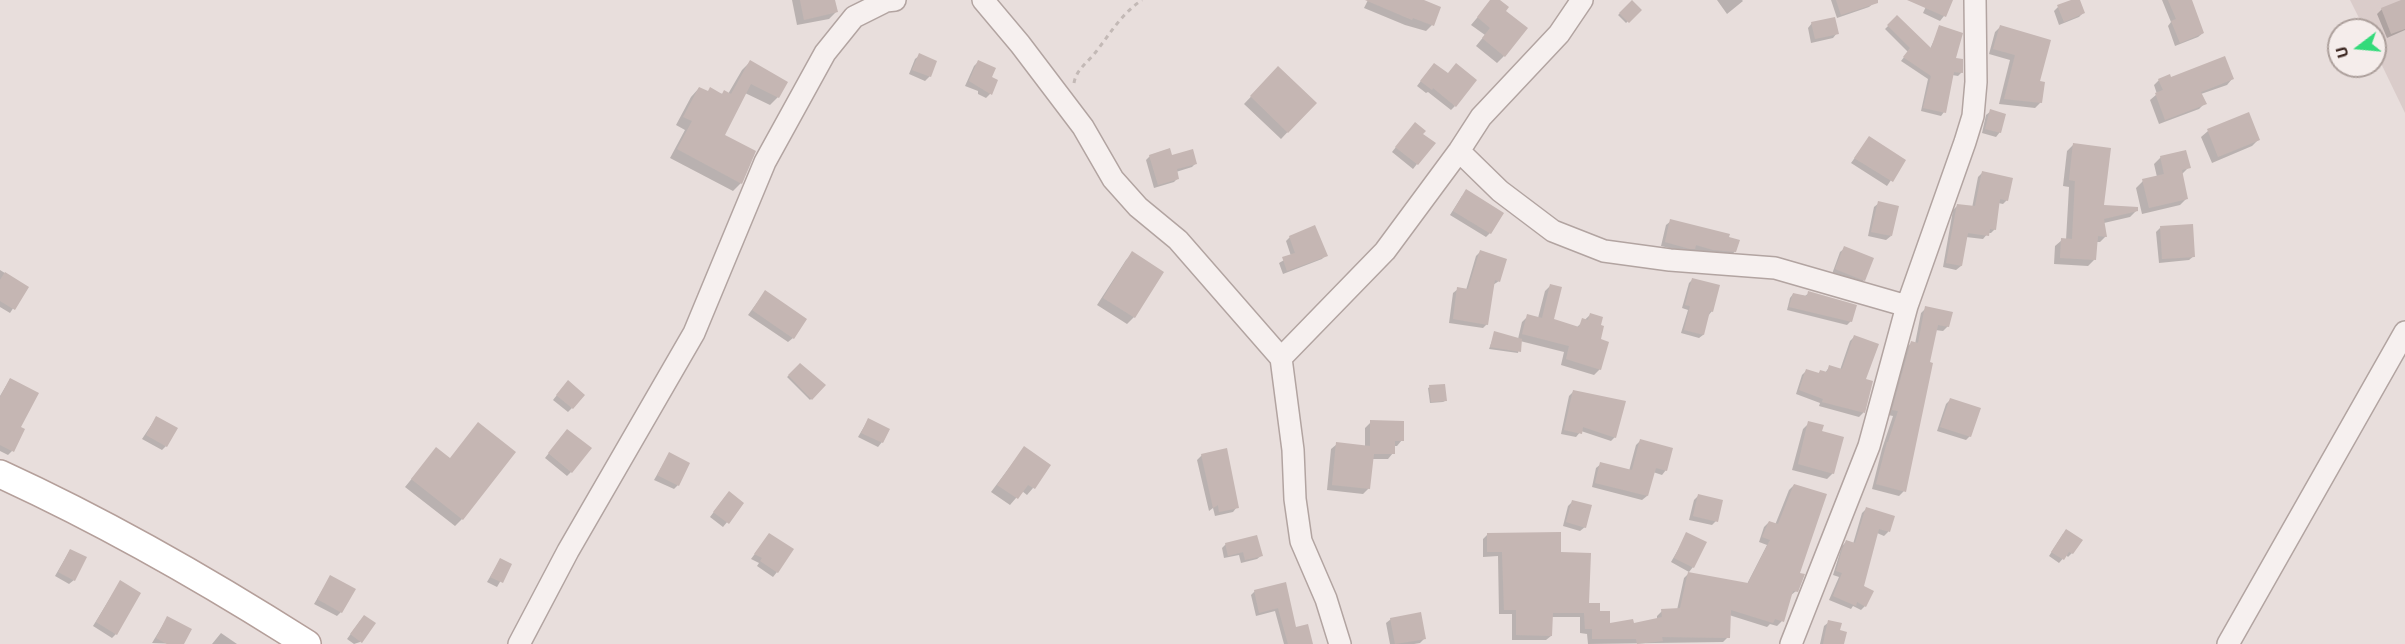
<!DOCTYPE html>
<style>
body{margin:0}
#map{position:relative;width:2405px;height:644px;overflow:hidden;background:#e8dedc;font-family:"Exo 2",sans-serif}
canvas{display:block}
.north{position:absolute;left:2327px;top:18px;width:60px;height:60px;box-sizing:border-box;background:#f5edeb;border:2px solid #ac9f9b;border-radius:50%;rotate:254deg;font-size:16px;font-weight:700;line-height:24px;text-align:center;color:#3f2a24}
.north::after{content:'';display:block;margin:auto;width:21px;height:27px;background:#33da7a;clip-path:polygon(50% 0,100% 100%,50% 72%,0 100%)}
</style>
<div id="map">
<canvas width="2405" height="644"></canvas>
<div class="north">U</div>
</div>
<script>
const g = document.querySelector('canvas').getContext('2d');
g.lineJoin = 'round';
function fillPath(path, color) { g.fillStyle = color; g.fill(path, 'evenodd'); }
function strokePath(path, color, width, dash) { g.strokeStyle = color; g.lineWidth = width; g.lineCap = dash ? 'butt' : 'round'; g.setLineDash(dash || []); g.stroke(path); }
fillPath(new Path2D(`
 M2350,0H2405V113L2375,51V30H2365Z`), '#daccca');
fillPath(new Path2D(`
 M792,0H834L836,12L829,19L797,25Z
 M1368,0H1420L1432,25L1426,31L1405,25L1364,8Z
 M1492,0H1498L1504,11V56L1497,63L1476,46L1485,35L1471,25Z
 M1717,0H1742L1743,1L1727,14Z
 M1831,0H1873L1874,3L1869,7L1837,18Z
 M1929,0H1951L1944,16L1940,21L1923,13Z
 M2075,0H2078L2083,13L2079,17L2059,25L2054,11L2058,7Z
 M2162,0H2190L2203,33L2198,37L2175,46L2168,26L2171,22Z
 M2405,0V30L2387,38L2377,14L2382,9Z
 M1632,2L1640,10L1626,23L1618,15Z
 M1897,17L1930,49L1940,27L1962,72L1958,76L1952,75L1944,112L1941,116L1921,111L1928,79L1901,61L1908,52L1885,29Z
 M1812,23L1837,33L1833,38L1811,43L1808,28Z
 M2000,27L2038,83L2041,102L2035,108L1999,104L2010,60L1989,54L1995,32Z
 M920,55L935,62L930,76L925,81L909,74L915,59Z
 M750,62L778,97L770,105L745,93L723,135L741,183L733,191L670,158L685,130L676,125L691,97L699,88L707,93L728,94L742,70Z
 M978,62L990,78V94L986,98L978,94V91L965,86L974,66Z
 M1278,68L1315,103L1281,139L1244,104Z
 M1430,69L1455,106L1451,110L1428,92L1426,93L1417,86Z
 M2171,78L2232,79L2227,85L2201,94L2205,103L2199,109L2159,124L2150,100L2157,94L2154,85L2159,80Z
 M1991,111L2000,132L1996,137L1982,133L1986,115Z
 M1411,128L1421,134L1417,164L1413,169L1392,152Z
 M2208,131L2259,139L2252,146L2212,163L2201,137Z
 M1869,138L1904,161L1887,186L1851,163Z
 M2074,144L2103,207L2137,210L2130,217L2104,223L2106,236L2100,242H2096L2094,260L2088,266L2054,264L2055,246L2062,240H2066L2069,187L2063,186L2067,151Z
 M1150,156L1171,157L1196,163L1192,167L1176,172L1178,178L1174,182L1154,188L1146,160Z
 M2161,157L2189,167L2182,174L2187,198L2180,205L2142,214L2136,188L2143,181L2157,177L2154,164Z
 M1982,173L2007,200L2003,204L1998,203L1995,229L1991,233H1988L1983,239L1966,237L1961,266L1956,270L1943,267L1953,210L1957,206L1972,208L1978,177Z
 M1462,196L1490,233L1486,237L1450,215Z
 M1879,203L1891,236L1886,240L1868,236L1874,207Z
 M1671,221L1735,251L1731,256L1708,254L1693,250L1689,253L1661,246L1666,225Z
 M2160,228L2194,256L2189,260L2159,263L2156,232Z
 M1290,237L1326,255L1322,259L1283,274L1279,263L1291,256L1286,241Z
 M1845,248L1864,280L1860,284L1832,274L1840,252Z
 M1480,252L1499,281L1493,285L1487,324L1483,328L1449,323L1453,293L1458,289L1466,290L1476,256Z
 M1133,253L1162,272L1134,317L1127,324L1097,305L1126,260Z
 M0,270L27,287L10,313L0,307Z
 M1693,279L1712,311L1708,316L1703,335L1699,338L1681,333L1688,310L1682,308L1689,283Z
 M1551,285L1553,320L1576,328L1590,315L1599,340L1600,369L1594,375L1561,365L1564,352L1520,341L1518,353L1489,349L1495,333L1518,339L1522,322L1528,316L1538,318L1545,291Z
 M765,292L793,338L788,342L748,315Z
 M1809,293L1851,321L1847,325L1787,310L1790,298L1793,294L1805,296Z
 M1926,308L1948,326L1943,331L1935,330L1904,491L1899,496L1872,489L1882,449L1893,416L1888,415L1906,348L1911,343L1915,344L1921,313Z
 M1854,337L1864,380L1871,382L1863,413L1859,417L1819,406L1820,403L1796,394L1802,375L1806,371L1817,374L1820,372L1825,373L1830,366L1840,370L1850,341Z
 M800,365L824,385L810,400L787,377Z
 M10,379L19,428L12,451L8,455L0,451V396Z
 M564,386L572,408L568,412L553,400Z
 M1430,387L1445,401L1443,402L1430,403L1428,388Z
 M1573,392L1615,437L1611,441L1581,431L1576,437L1561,434L1569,396Z
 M1950,400L1970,436L1966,440L1937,431L1946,404Z
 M156,418L166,446L162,450L142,439Z
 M868,420L882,442L878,447L858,437Z
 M1371,422L1402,440L1397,446H1394L1393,453L1388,459H1372L1369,488L1363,494L1327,490L1331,449L1337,444L1365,447V428Z
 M1809,423L1820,432L1833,473L1827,479L1792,470L1803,429Z
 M563,435L571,472L567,476L545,458Z
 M1641,440L1666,470L1662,475L1653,472L1647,496L1642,500L1592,487L1596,468L1601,464L1629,471L1636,445Z
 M1024,448L1033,488L1027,495L1022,491L1010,505L991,492Z
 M436,449L449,459L462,519L455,526L405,487Z
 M669,454L678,485L674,489L654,480Z
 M1202,455L1237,507L1233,512L1215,516L1213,508L1209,511L1197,460Z
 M1794,485L1798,574L1796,591L1790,596L1782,621L1777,626L1770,624L1767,627L1729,615L1728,637L1723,642L1588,644L1587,634L1580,633V617H1551V636L1546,640H1512V614H1499L1498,556L1483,557V539L1488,534L1560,554L1588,604L1609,625H1633L1657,619V616L1662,611L1677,610L1684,578L1689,573L1747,584L1767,545L1759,542L1764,527L1769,522L1775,525L1789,490Z
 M1698,496L1716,521L1712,525L1689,520L1694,500Z
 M725,497L742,504L723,527L710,517Z
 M1573,501L1585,527L1580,531L1563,526L1568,506Z
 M1867,508L1893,517L1888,532L1884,536L1877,533L1862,587L1865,606L1861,610L1853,606L1851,609L1829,600L1839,577L1833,575L1842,546L1846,542L1853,544L1862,513Z
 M1687,534L1693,567L1689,572L1671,562Z
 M2063,534L2072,553L2068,557L2066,555L2059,563L2049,556Z
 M769,535L777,572L773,577L757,566L759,563L751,559Z
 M1226,544L1261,556L1257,559L1241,563L1239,555L1224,558L1222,548Z
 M70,550L74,580L69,584L55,576Z
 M500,560L510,565L497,587L487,582Z
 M331,576L341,612L337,616L314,604Z
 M120,582L116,634L112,638L93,626Z
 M1285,584L1295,629L1312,644H1284L1275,611L1256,616L1251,595L1255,591Z
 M167,618L182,644L152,643Z
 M1391,619L1424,639L1420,643L1414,644H1390L1386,623Z
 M360,621V642L354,644L347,639Z
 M1829,622L1838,631L1842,644H1820L1824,626Z
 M221,633L237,644H212Z`), '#0003');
fillPath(new Path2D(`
 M800,0H835L838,12L804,20Z
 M1365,0H1424L1441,7L1434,26L1413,18L1412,20Z
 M1490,0H1500L1509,7L1506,11L1528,28L1505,57L1482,38L1490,28L1477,17Z
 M1632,0L1642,10L1629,23L1619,13Z
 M1836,0H1878V3L1841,15Z
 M1907,0H1953L1946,17Z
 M2071,0H2080L2085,13L2064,22L2057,5Z
 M2168,0H2192L2204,33L2180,43L2171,21L2176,19Z
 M2401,0H2405V29L2391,34L2381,8Z
 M1897,15L1931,48L1939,25L1963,33L1956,58L1963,59V73L1954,72L1946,113L1923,108L1931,76L1903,57L1910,48L1887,25Z
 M1835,17L1839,34L1815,39L1811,22Z
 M2000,25L2051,40L2040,81L2045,82L2042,103L2004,99L2015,55L1993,49Z
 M919,53L937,61L931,77L912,70Z
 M2225,56L2234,79L2201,92L2207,104L2165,120L2155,93L2163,90L2158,79L2170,74L2171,77Z
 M750,60L788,82L779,98L751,84L725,135L756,151L742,184L677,149L692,121L683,117L699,87L708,91L710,87L722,94L724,90L731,94Z
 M978,60L996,68L992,77L998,80L992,95L969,81Z
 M1434,63L1448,73L1456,63L1477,80L1456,107L1433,88L1432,90L1420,81Z
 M1278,66L1317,103L1288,133L1250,96Z
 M1990,109L2006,114L2001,133L1985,129Z
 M2249,112L2260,140L2218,157L2207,129Z
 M1415,122L1426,131L1423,134L1436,143L1418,165L1395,147Z
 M1869,136L1906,160L1893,182L1854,158Z
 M2073,143L2111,148L2104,205L2138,207V211L2104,219L2107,237L2098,236L2096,260L2060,258L2061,238L2072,239L2075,181L2069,180Z
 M1170,148L1172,155L1193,149L1197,164L1177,169L1179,179L1158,185L1149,155Z
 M2186,150L2191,168L2182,170L2188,199L2149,208L2142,179L2164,174L2160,156Z
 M1982,171L2013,178L2008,201L2000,199L1996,230L1990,229L1989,236L1968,233L1962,266L1946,263L1957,204L1975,206Z
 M1466,189L1504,213L1491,234L1453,211Z
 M1878,201L1899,206L1892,236L1871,232Z
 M1670,219L1730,234L1729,237L1740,240L1736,252L1713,250L1696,245L1695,249H1690L1665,242Z
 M2193,224L2195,257L2162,259L2160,226Z
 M1315,225L1328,256L1287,271L1282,257L1295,253L1289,236Z
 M1844,246L1874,258L1865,281L1835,269Z
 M1480,250L1507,259L1500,282L1495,280L1488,325L1453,319L1457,287L1468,289Z
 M1132,251L1164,272L1135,318L1103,298Z
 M5,272L29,287L15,310L0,301V280Z
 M1692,278L1720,285L1713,312L1710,311L1704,335L1684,330L1690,306L1685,305Z
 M1550,284L1562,287L1554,319L1579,327L1582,318L1588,320L1590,313L1603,317L1601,325L1604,326L1601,339L1609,342L1601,370L1566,359L1569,346L1522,334L1527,314L1542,318Z
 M765,290L807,319L794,339L752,310Z
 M1808,291L1857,305L1852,322L1789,307L1793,293L1807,296Z
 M1925,306L1953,312L1949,327L1938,325L1930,362L1933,363L1906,492L1876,484L1887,442H1888L1898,411L1892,410L1911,341L1918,343Z
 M1494,331L1522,339L1521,352L1490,347Z
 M1854,335L1879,344L1866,379L1873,381L1865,413L1822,402L1823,399L1799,390L1806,369L1819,373L1820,370L1827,372L1829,365L1842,369Z
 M800,363L826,385L812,400L788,375Z
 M10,378L39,393L21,427L25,429L14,452L0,445V397Z
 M568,380L585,395L573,409L556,395Z
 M1445,384L1447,401L1431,402L1429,385Z
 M1573,390L1626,401L1616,438L1583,427L1582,434L1564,430Z
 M1950,398L1981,408L1971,437L1940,427Z
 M156,416L178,428L167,447L146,435Z
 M868,418L890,429L883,443L861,433Z
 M1370,420L1404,421V441H1395V454H1374L1370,489L1332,485L1336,442L1370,446Z
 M1808,421L1824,425L1822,431L1844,437L1834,474L1798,464Z
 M478,422L516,452L463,520L411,479L436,447L450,458Z
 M567,429L592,448L572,473L548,453Z
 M1640,439L1673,448L1667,471L1656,468L1648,496L1595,483L1600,462L1632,470Z
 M1024,446L1051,465L1035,489L1028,485L1018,499L997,485Z
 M1227,448L1239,508L1219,512L1218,505L1213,508L1201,454Z
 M669,452L690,463L679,486L657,475Z
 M1794,484L1827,494L1800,573L1805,574L1798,592L1793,591L1784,622L1775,619L1773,623L1731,610L1730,638L1662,637L1663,641L1637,644L1636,639H1592V629H1585L1584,613H1553L1552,636L1516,635V610H1504L1502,552H1487V533L1561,532V552L1591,553L1589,603H1600V611H1610V623L1633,619L1634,623L1662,617L1661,609L1680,608L1688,572L1748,583L1770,540L1762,537L1769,521L1778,524Z
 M729,491L744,503L729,524L713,512Z
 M1698,494L1723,500L1718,522L1693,516Z
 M1572,500L1592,505L1586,528L1566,522Z
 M1866,507L1895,516L1890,532L1879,529L1864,586L1874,591L1866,607L1857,602L1856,606L1833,596L1842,573L1836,571L1842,550L1846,540L1855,543Z
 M2066,529L2083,540L2073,554L2069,552L2064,560L2051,552Z
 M1686,532L1707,542L1694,568L1674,558Z
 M769,533L794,549L778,573L760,561L762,558L754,554Z
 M1257,535L1263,556L1245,560L1243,552L1228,556L1225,543Z
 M70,549L87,557L75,581L58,572Z
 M500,558L512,564L503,583L490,577Z
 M330,575L356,589L342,613L317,599Z
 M120,580L141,593L117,635L96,622Z
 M1286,582L1296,627L1308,624L1313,644H1288L1278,608L1259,613L1254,590Z
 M1421,612L1426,639L1395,644L1390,618Z
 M364,615L376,623L362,643L350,634Z
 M167,616L192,629L184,644H167L156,638Z
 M1828,620L1842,623L1840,630L1847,632L1844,644H1823Z`), '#c5b6b3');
const minor = new Path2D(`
 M983,0L1020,44L1083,127L1113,179L1138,207L1178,240L1281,358
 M1459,151L1500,191L1553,231L1604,251L1670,260L1775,268L1907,306
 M519,644L568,551L694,333L765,162L825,53L854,17L886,1L895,0
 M1340,644L1326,599L1301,541L1295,499L1293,450L1281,358L1385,251L1459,151L1481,117L1559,34L1582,0
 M1791,644L1869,446L1907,306L1965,142L1973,116L1976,82L1975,0
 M2228,644L2405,332`);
const major = new Path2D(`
 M0,474C107,523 208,581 307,644`);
strokePath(minor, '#b2a4a1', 24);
strokePath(major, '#b49f9a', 30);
strokePath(new Path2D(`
 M1074,83C1076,70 1087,63 1095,53C1110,34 1121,14 1142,0`), '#c3b9b6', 3, [4.5, 4.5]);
strokePath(minor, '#f6f0ef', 21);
strokePath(major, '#fff', 27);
</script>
